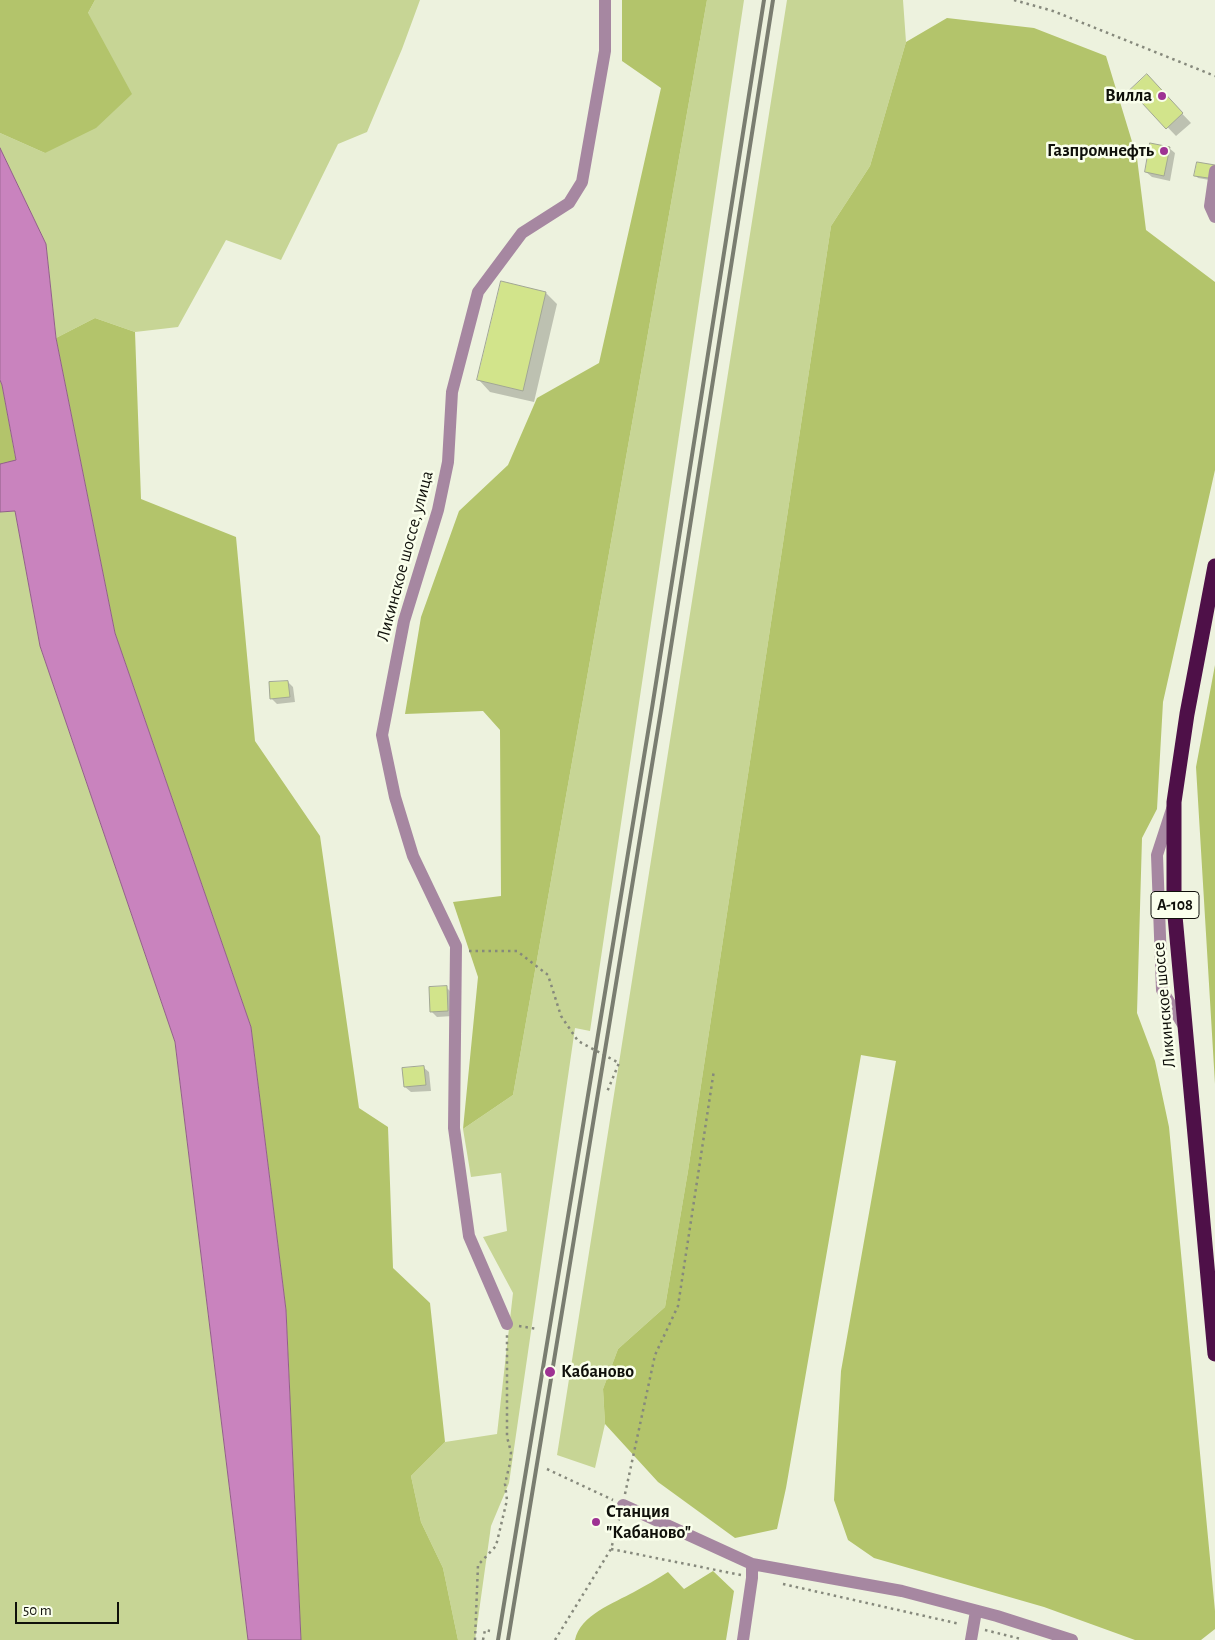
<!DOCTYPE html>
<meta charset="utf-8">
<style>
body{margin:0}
#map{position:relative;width:1215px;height:1640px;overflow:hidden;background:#edf2de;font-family:"Alegreya Sans",sans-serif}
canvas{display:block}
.scale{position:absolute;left:15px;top:1602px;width:104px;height:22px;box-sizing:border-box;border:2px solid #0f100a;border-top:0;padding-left:6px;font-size:15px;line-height:18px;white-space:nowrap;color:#0f100a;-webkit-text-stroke:4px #faffec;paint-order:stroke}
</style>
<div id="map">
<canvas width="1215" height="1640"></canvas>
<div class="scale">50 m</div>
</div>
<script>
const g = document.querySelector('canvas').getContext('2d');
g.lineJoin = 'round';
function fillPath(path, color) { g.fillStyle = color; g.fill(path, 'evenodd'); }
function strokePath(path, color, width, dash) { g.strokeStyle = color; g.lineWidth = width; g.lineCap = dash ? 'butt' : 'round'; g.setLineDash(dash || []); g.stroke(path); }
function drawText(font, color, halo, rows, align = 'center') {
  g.font = font + ' "Alegreya Sans",sans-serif'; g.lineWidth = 5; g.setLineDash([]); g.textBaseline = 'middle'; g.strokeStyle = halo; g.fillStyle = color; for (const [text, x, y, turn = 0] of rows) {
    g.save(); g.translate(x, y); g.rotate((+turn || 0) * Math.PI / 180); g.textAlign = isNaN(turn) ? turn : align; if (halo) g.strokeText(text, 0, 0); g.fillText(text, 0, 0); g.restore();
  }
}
fillPath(new Path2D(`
 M95,0H420L402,49L367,132L338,144L281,260L226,240L178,327L135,332L95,318L56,338L46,244L0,148V133L45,153L88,13Z
 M707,0H744L590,1031L575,1028L509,1483L491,1526L475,1640H458L443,1568L421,1522L411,1476L445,1442L497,1434L513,1293L483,1237L507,1231L501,1173L471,1177L463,1129L513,1095Z
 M787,0H903L906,42L870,166L831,226L688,1171L665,1307L618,1349L603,1389L605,1424L595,1468L557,1455Z
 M15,511L40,646L175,1042L248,1640H0V512Z`), '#c7d595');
fillPath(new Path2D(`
 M0,0H95L88,13L132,94L96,128L45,153L0,133Z
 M622,0H707L513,1095L463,1129L478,977L453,902L501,896L500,730L483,711L405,714L421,617L459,511L508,465L537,398L599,363L661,88L622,61Z
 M947,18L1034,28L1106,56L1137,158L1146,230L1215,282V470L1163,702L1157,809L1142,838L1137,1013L1155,1061L1169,1127L1215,1611V1629L1201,1640H1135L1044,1607L874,1558L848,1540L834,1500L841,1371L896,1061L861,1055L786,1488L777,1529L735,1538L658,1482L605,1424L603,1389L618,1349L665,1307L688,1171L831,226L870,166L906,42Z
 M95,318L135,332L141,499L236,537L255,741L320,836L359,1108L388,1127L393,1268L430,1303L445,1442L411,1476L421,1522L443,1568L458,1640H301L286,1310L251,1027L115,633L56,338Z
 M0,380L2,385L16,461L0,464Z
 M1215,665V1084L1196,767Z
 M713,1571L734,1591L726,1640H575C580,1615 614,1603 634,1592C645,1586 657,1579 668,1572L684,1589Z`), '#b3c46b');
const water = new Path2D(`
 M0,148L46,244L56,338L115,633L251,1027L286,1310L301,1640H248L175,1042L40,646L15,511L0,512V464L16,460L2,385L0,380Z`);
fillPath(water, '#c983be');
strokePath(water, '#916088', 1);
fillPath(new Path2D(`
 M1155,85L1191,123L1176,136L1132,90Z
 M1169,148L1175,153L1170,181L1152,177L1146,172Z
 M1215,166V181L1198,178L1196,176Z
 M546,293L557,304L534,402L490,392L479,380Z
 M288,682L293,687L295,702L277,704L271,698Z
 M446,987L452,993L453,1016L437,1017L431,1011Z
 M423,1067L429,1072L431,1091L411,1092L405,1087Z`), '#0003');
const building = new Path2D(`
 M1147,74L1183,113L1166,129L1130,90Z
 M1150,143L1170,147L1164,176L1145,172Z
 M1197,162L1215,165V179L1194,176Z
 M501,281L546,292L523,391L477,380Z
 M288,681L290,697L270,699L269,682Z
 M447,986L448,1011L430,1012L429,987Z
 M424,1066L426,1085L404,1087L402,1068Z`);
fillPath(building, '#d2e48b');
strokePath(building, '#a1a694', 1);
strokePath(new Path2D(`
 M1014,0L1053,11L1215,76
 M469,951H517L548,975L561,1016L578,1041L619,1063L607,1092
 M519,1326L537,1329
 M547,1469L613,1500
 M625,1494L655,1355L678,1306L714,1070
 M611,1549L741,1575
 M783,1584L960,1624
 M985,1630L1021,1639
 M475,1640L478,1565L496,1546L507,1500L505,1484L510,1463L511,1452L507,1437V1335
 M483,1640L485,1630L490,1631
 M555,1640L611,1549L620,1516`), '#86897c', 2.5, [2.5, 4]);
strokePath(new Path2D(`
 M1215,171L1210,206L1215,217
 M1172,809L1157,855L1162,990L1185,1028
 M507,1324L469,1236L454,1128L456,946L413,856L395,797L382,735L404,621L438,510L448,462L452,392L478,292L522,233L569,203L582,182L605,51V0
 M623,1505L752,1564L902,1591L997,1616L1072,1640
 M743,1640L752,1578V1564
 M971,1640L976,1611`), '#a687a1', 12);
strokePath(new Path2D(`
 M1215,566L1187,714L1174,802V905L1215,1354`), '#4e1048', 15);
strokePath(new Path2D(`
 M498,1640L652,708L764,0
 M508,1640L661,710L773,0`), '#7a7d70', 4);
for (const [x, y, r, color] of [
 [1162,96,5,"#9e3293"],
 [1164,151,5,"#9e3293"],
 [550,1372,6,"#9e3293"],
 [596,1522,5,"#9e3293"]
]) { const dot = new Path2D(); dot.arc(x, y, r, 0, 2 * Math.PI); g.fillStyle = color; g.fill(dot); strokePath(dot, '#faffec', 2); }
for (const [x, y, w] of [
 [1175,905,48]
]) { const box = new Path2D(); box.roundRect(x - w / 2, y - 13.5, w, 27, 4); g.fillStyle = '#faffec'; g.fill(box); strokePath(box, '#0f100a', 1); }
drawText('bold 16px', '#0f100a', null, [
 ["А-108",1175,905]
]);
drawText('bold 18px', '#0f100a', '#faffec', [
 ["Вилла",1152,96],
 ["Газпромнефть",1154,151],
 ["Кабаново",561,1372,"left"],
 ["Станция",606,1512,"left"],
 ["\"Кабаново\"",606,1533,"left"]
], 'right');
drawText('18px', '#0f100a', '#faffec', [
 ["Ликинское шоссе, улица",405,556,-75],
 ["Ликинское шоссе",1164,1005,-95]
]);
</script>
